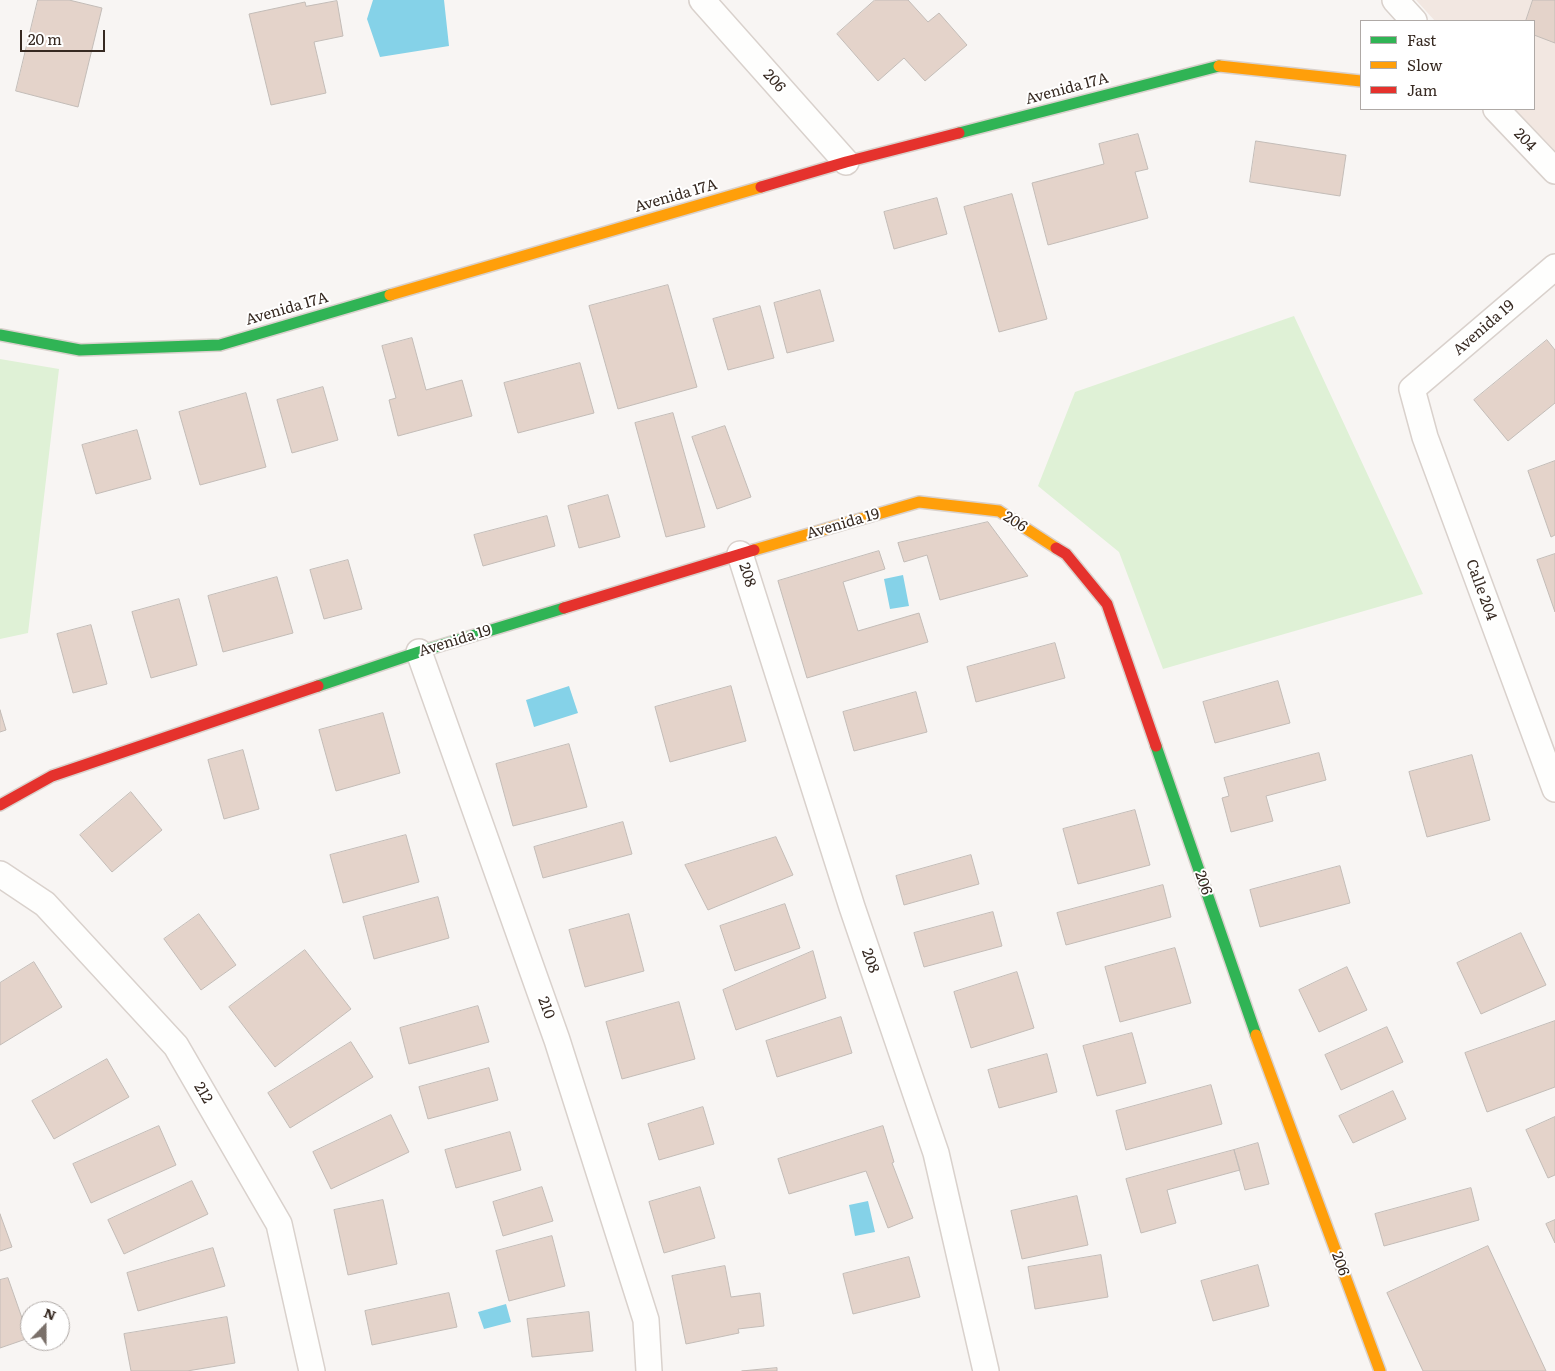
<!DOCTYPE html>
<style>
body{margin:0}
#map{position:relative;width:1555px;height:1371px;overflow:hidden;background:#f8f5f3;font-family:Literata,serif}
canvas{display:block}
.legend{position:absolute;left:1360px;top:20px;width:175px;height:90px;box-sizing:border-box;background:#fff;border:1px solid #afa9a6;margin:0;padding:6px 9px;list-style:none;font-size:15px;color:#362921}
.legend li{display:flex;align-items:center;gap:10px;height:25px}
.legend b{width:25px;border:1px solid #afa9a6}
.north{position:absolute;left:20px;top:1301px;width:50px;height:50px;box-sizing:border-box;background:#fff;border:1px solid #afa9a6;border-radius:50%;rotate:22deg;font-size:14px;font-weight:700;line-height:20px;text-align:center;color:#362921}
.north::after{content:'';display:block;margin:auto;width:18px;height:22px;background:#7a706a;clip-path:polygon(50% 0,100% 100%,50% 72%,0 100%)}
.scale{position:absolute;left:20px;top:30px;width:85px;height:22px;box-sizing:border-box;border:2px solid #362921;border-top:0;padding-left:6px;font-size:15px;line-height:18px;white-space:nowrap;color:#362921;-webkit-text-stroke:4px #fff;paint-order:stroke}
</style>
<div id="map">
<canvas width="1555" height="1371"></canvas>
<ul class="legend">
<li><b style="height:6px;background:#30b455"></b>Fast</li>
<li><b style="height:6px;background:#ff9f0a"></b>Slow</li>
<li><b style="height:6px;background:#e5322d"></b>Jam</li>
</ul>
<div class="north">N</div>
<div class="scale">20 m</div>
</div>
<script>
const g = document.querySelector('canvas').getContext('2d');
g.lineJoin = 'round';
function fillPath(path, color) { g.fillStyle = color; g.fill(path, 'evenodd'); }
function strokePath(path, color, width, dash) { g.strokeStyle = color; g.lineWidth = width; g.lineCap = dash ? 'butt' : 'round'; g.setLineDash(dash || []); g.stroke(path); }
function drawText(font, color, halo, rows, align = 'center') {
  g.font = font + ' Literata,serif'; g.lineWidth = 4; g.setLineDash([]); g.textBaseline = 'middle'; g.strokeStyle = halo; g.fillStyle = color; for (const [text, x, y, turn = 0] of rows) {
    g.save(); g.translate(x, y); g.rotate((+turn || 0) * Math.PI / 180); g.textAlign = isNaN(turn) ? turn : align; if (halo) g.strokeText(text, 0, 0); g.fillText(text, 0, 0); g.restore();
  }
}
fillPath(new Path2D(`
 M1416,0H1555V153L1515,109H1534V21H1435Z`), '#f2e7e1');
fillPath(new Path2D(`
 M1294,316L1423,594L1163,669L1119,552L1038,486L1075,392Z
 M0,359L59,369L28,633L0,639Z`), '#dff1d6');
fillPath(new Path2D(`
 M373,0H444L449,46L380,57L367,19Z
 M903,575L909,606L890,609L884,579Z
 M569,686L578,713L534,727L526,700Z
 M868,1201L875,1232L855,1236L849,1205Z
 M506,1304L511,1322L484,1329L478,1312Z`), '#85d2e8');
const building = new Path2D(`
 M38,0H69L102,8L78,107L16,91Z
 M875,0H908L928,22L939,13L967,45L925,81L904,58L878,81L837,34Z
 M1533,0H1555V43L1534,35V21H1526Z
 M337,1L343,36L314,42L326,93L271,105L249,14L305,2L306,6Z
 M1138,134L1148,169L1135,172L1148,218L1048,245L1032,183L1104,164L1099,144Z
 M1256,141L1346,155L1340,196L1250,182Z
 M1012,194L1047,319L999,332L964,207Z
 M937,198L947,234L894,249L884,212Z
 M668,285L697,387L618,409L589,306Z
 M820,290L834,341L787,353L774,303Z
 M760,306L774,358L728,370L713,319Z
 M412,338L426,390L462,380L472,416L398,436L389,400L396,398L382,346Z
 M1547,340L1555,350V403L1508,441L1474,400Z
 M580,363L594,413L518,433L504,383Z
 M323,387L338,440L292,453L277,400Z
 M246,393L266,467L200,485L179,412Z
 M673,413L705,527L666,537L635,423Z
 M725,426L751,497L717,509L692,437Z
 M137,430L151,479L96,494L82,445Z
 M1555,461V535L1551,537L1528,471Z
 M608,495L620,537L579,548L568,506Z
 M547,516L555,546L483,566L474,535Z
 M988,522L1028,576L940,600L927,555L904,562L898,543Z
 M879,551L885,569L843,582L858,631L919,613L928,642L807,678L778,581Z
 M1555,554V612L1537,560Z
 M348,560L362,609L324,619L310,570Z
 M277,577L293,633L223,652L208,596Z
 M179,599L197,665L151,678L132,612Z
 M91,625L107,684L73,693L57,634Z
 M1055,643L1065,678L976,702L967,667Z
 M1278,681L1290,723L1215,743L1203,702Z
 M731,686L746,741L670,762L655,707Z
 M916,692L927,732L854,751L843,712Z
 M0,710L6,730L0,732Z
 M383,713L400,773L336,791L319,730Z
 M569,744L587,807L513,826L496,764Z
 M243,750L259,809L224,819L208,760Z
 M1319,753L1326,780L1266,796L1273,821L1231,832L1222,798L1229,796L1224,778Z
 M1472,755L1490,820L1427,837L1409,772Z
 M131,792L162,830L112,872L80,835Z
 M1135,810L1150,865L1078,884L1063,829Z
 M623,822L632,854L543,878L534,847Z
 M406,835L419,882L343,903L330,855Z
 M776,837L793,875L708,910L685,865Z
 M971,855L979,884L904,905L896,876Z
 M1340,866L1350,903L1260,927L1250,890Z
 M1163,885L1171,917L1066,945L1057,913Z
 M438,897L449,938L374,959L363,917Z
 M785,904L800,948L735,971L720,926Z
 M993,912L1002,946L924,967L914,933Z
 M199,914L236,965L201,990L164,939Z
 M629,914L644,971L585,987L569,930Z
 M1521,933L1546,985L1481,1014L1457,963Z
 M1175,948L1191,1003L1120,1022L1105,967Z
 M305,950L351,1009L275,1067L229,1007Z
 M813,951L826,998L736,1030L723,990Z
 M34,962L62,1007L0,1045V983Z
 M1347,967L1367,1010L1319,1032L1299,990Z
 M1017,972L1034,1028L971,1048L954,992Z
 M679,1002L695,1059L622,1079L606,1022Z
 M478,1006L489,1042L409,1064L400,1028Z
 M841,1017L852,1053L777,1077L766,1041Z
 M1555,1021V1087L1487,1112L1465,1053Z
 M1387,1027L1403,1062L1341,1090L1325,1055Z
 M1132,1033L1146,1083L1097,1096L1083,1046Z
 M351,1042L373,1077L290,1128L268,1093Z
 M1047,1054L1057,1092L999,1108L988,1070Z
 M107,1059L129,1097L54,1139L32,1101Z
 M489,1068L498,1100L428,1119L419,1087Z
 M1211,1085L1222,1124L1126,1150L1116,1111Z
 M1393,1091L1406,1119L1353,1143L1339,1116Z
 M703,1107L714,1144L659,1160L648,1124Z
 M391,1115L409,1152L331,1189L313,1152Z
 M1555,1117V1175L1548,1178L1526,1130Z
 M159,1126L176,1165L91,1203L73,1164Z
 M883,1126L894,1162L892,1163L913,1218L888,1228L866,1171L789,1194L778,1159Z
 M510,1132L521,1170L456,1188L445,1150Z
 M1258,1143L1269,1184L1245,1190L1234,1150Z
 M1234,1150L1240,1170L1167,1190L1176,1223L1141,1233L1126,1179Z
 M192,1181L208,1214L124,1254L108,1220Z
 M542,1187L553,1221L503,1236L493,1202Z
 M700,1187L715,1238L664,1253L649,1202Z
 M1471,1188L1479,1220L1384,1246L1375,1214Z
 M1077,1196L1088,1245L1022,1259L1011,1211Z
 M383,1200L397,1264L348,1275L334,1210Z
 M0,1214L12,1247L0,1251Z
 M1555,1220V1243L1546,1224Z
 M552,1236L565,1286L509,1301L496,1251Z
 M1488,1246L1546,1371H1423L1387,1293Z
 M213,1248L225,1286L138,1311L127,1273Z
 M1101,1255L1108,1297L1035,1309L1028,1267Z
 M909,1257L920,1297L853,1314L843,1274Z
 M1258,1265L1269,1306L1213,1321L1201,1281Z
 M725,1266L731,1297L760,1293L764,1326L738,1329L739,1333L686,1344L672,1276Z
 M8,1278L29,1338L0,1348V1280Z
 M449,1293L457,1327L372,1345L365,1311Z
 M589,1312L593,1351L532,1357L527,1319Z
 M227,1317L235,1363L187,1371H131L124,1334Z
 M777,1368V1371H742Z`);
fillPath(building, '#e4d3ca');
strokePath(building, '#c3bcb7', 1);
const street = new Path2D(`
 M702,0L846,162
 M1395,0L1414,21
 M1496,109L1555,171
 M1555,267L1412,389L1425,437L1555,789
 M740,554L852,907L936,1153L986,1371
 M419,652L557,1040L646,1320L649,1371
 M0,874L45,904L176,1046L279,1224L312,1371`);
const fast = new Path2D(`
 M959,133L1219,66
 M0,335L80,350L220,345L390,295
 M318,686L419,652L564,608
 M1156,746L1256,1035`);
const slow = new Path2D(`
 M1219,66L1361,81
 M390,295L761,187
 M754,550L919,502L999,511L1056,548
 M1256,1035L1380,1371`);
const jam = new Path2D(`
 M761,187L846,162L959,133
 M1056,548L1066,554L1107,604L1156,746
 M564,608L754,550
 M0,805L52,776L318,686`);
strokePath(street, '#d9d1cc', 28);
strokePath(fast, '#d9d1cc', 14);
strokePath(slow, '#d9d1cc', 14);
strokePath(jam, '#d9d1cc', 14);
strokePath(street, '#fefefd', 25);
strokePath(fast, '#30b455', 11);
strokePath(slow, '#ff9f0a', 11);
strokePath(jam, '#e5322d', 11);
drawText('15px', '#362921', '#fff', [
 ["206",774,81,48],
 ["Avenida 17A",1067,89,-15],
 ["204",1525,140,46],
 ["Avenida 17A",676,196,-16],
 ["Avenida 17A",287,309,-16],
 ["Avenida 19",1484,328,-41],
 ["206",1015,522,32],
 ["Avenida 19",843,524,-16],
 ["208",747,575,72],
 ["Calle 204",1481,590,70],
 ["Avenida 19",455,641,-17],
 ["206",1203,883,71],
 ["208",870,961,71],
 ["210",546,1008,70],
 ["212",203,1093,60],
 ["206",1340,1264,70]
]);
</script>
